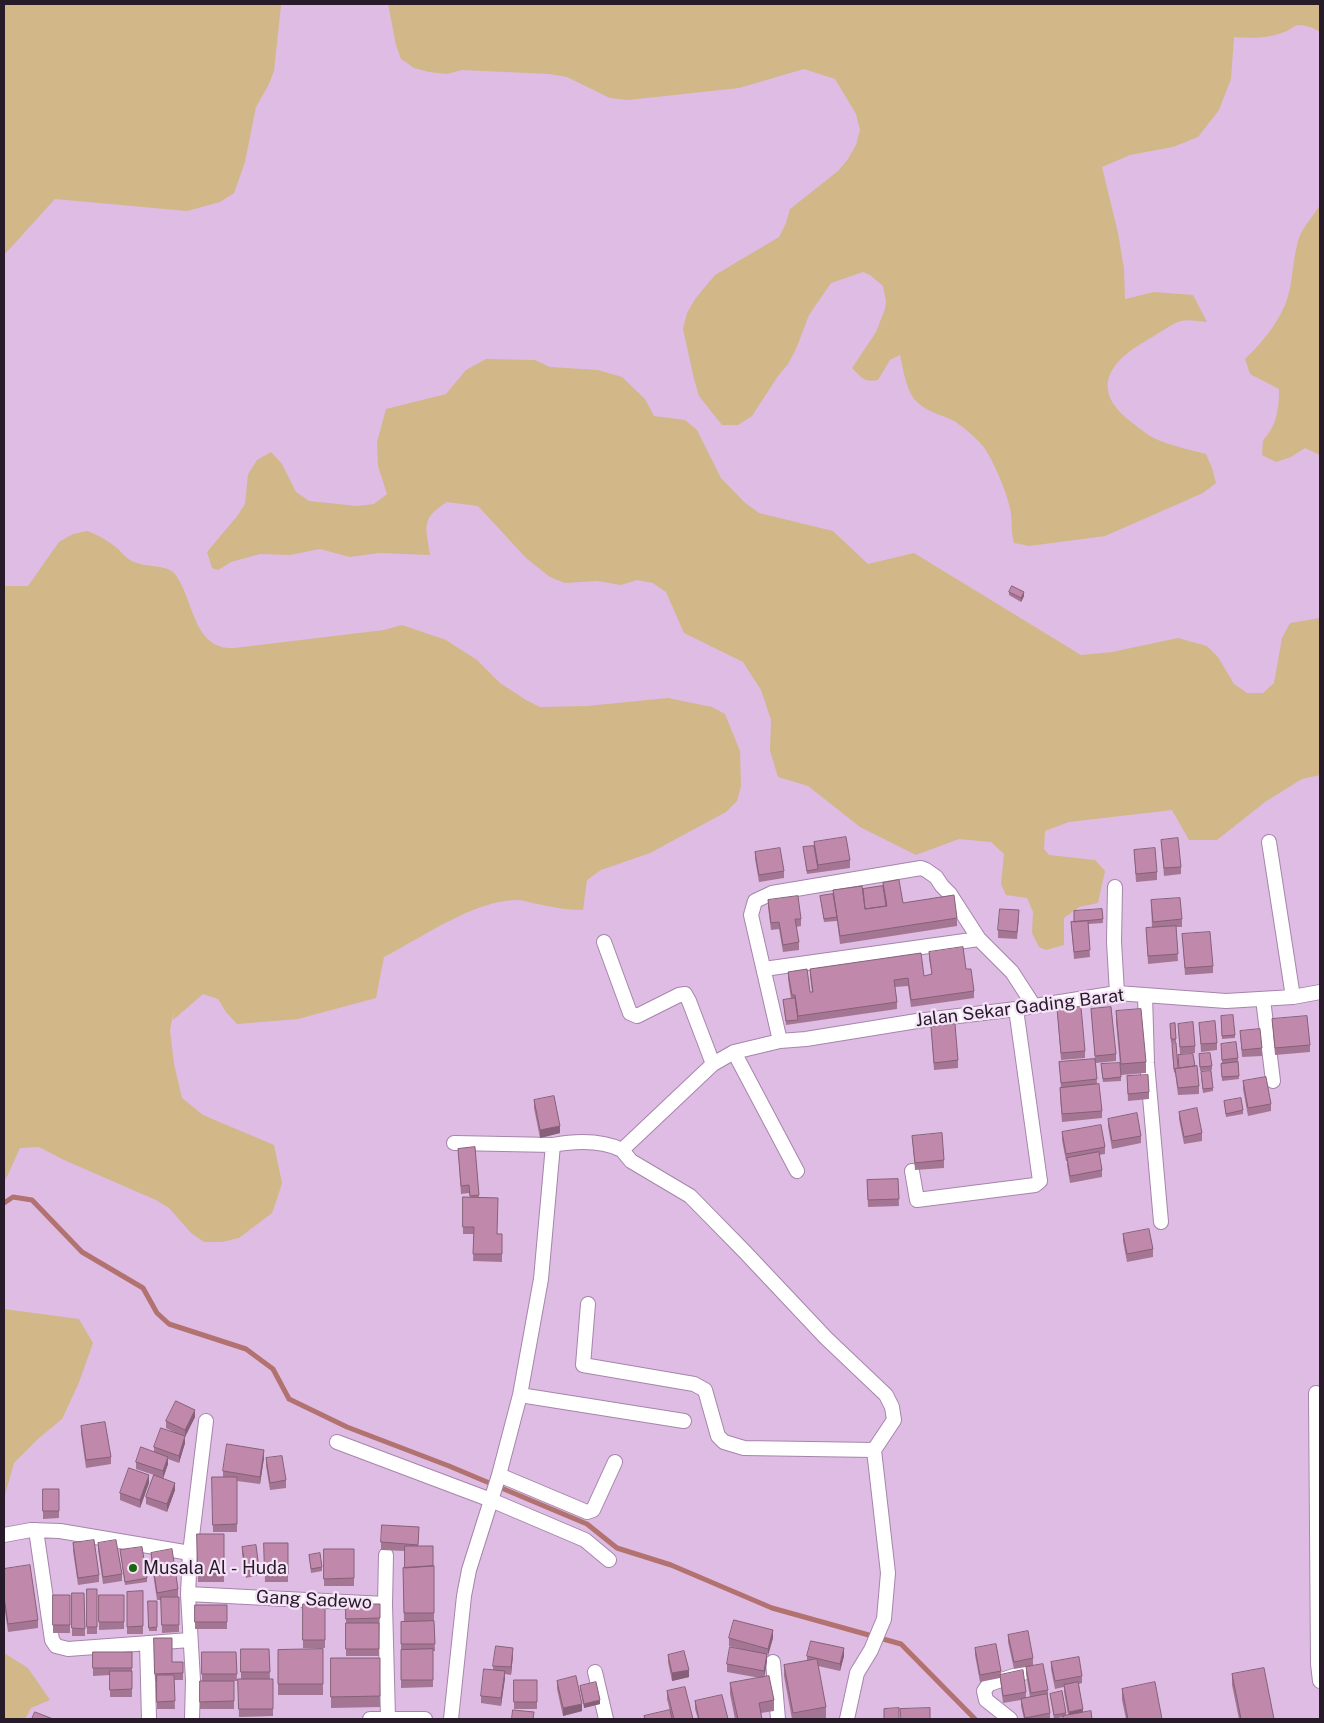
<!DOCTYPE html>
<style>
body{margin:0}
#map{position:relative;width:1324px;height:1723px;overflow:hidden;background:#dfbce4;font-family:"Public Sans",sans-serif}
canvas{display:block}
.frame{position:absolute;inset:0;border:5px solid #271a29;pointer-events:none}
</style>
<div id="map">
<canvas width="1324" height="1723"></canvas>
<div class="frame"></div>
</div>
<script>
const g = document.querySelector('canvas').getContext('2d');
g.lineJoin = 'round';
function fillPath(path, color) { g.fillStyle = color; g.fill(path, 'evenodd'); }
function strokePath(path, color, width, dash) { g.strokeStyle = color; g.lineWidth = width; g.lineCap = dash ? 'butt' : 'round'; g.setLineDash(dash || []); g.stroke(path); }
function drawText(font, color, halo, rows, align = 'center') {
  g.font = font + ' "Public Sans",sans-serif'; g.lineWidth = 4.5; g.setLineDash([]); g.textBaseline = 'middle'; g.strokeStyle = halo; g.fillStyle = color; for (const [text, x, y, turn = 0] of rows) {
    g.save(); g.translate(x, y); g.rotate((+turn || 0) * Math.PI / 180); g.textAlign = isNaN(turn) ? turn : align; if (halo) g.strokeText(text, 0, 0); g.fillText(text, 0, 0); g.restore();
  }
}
fillPath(new Path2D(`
 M4,4H282L281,5L274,71L268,86L256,107L245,162L234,193L220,202L187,211L55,199L4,255Z
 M388,4H1320V32C1315,28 1305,25 1298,25C1293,26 1289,31 1284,32C1268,39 1250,38 1234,37L1231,79L1219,110L1198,137L1173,147L1130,155L1102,167L1118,233L1124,269L1125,299L1154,292L1193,295L1207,322C1200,322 1188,319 1181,321C1171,324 1153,337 1144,342C1108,363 1091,390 1130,421C1139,428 1147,435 1158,440C1173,446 1190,450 1206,454L1212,468L1216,483L1203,493L1105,536L1029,546L1014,543C1011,532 1012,523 1011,513C1008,495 994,461 983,446C975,437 964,427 954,421C940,414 924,411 914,399C906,388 903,369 900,355L890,360L878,380C864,383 861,377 852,368L876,332L885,309L886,301L883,286L870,275L863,272L831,283L809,315L796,349L788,364L778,376L752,416L738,425H722L699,396L694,379L683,329L687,313L695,299L715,275L779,237L786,223L790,209L838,171L848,159L856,145L860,130L856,114L835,79L804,69L739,88L628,100L610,98L567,77L549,74L462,70L447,74L429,72L414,68L401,59L396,45Z
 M1320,205V455L1305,448L1291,457L1276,462L1262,455L1263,440C1277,426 1279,408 1279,389L1250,374L1245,359C1265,340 1285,315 1290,288C1293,271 1294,254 1299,238C1303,227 1314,215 1320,205Z
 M486,359L535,360L550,367L598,370L622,377L645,399L654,416L685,420L697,430L721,478L744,502L759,513L833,531L868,564L914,553L1081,655L1112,652L1178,638L1207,646L1218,657L1234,684L1247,693H1263L1274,683L1282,638L1290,623L1320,618V775L1302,779L1265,802L1217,840H1189L1172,810L1069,822L1045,831L1044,849L1049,855L1095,860L1105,871L1098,903L1079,907L1064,918V945L1046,950L1039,947L1032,933L1033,912L1027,898L1006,895L1001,884L1004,854L991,842L959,839L916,855L860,827L808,786L778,777L770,751L771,720L761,690L743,662L684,633L666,592L653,583L637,580L621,585L597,581L565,583L550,577L526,558L478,506L447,502C420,519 426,527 430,555L379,553L350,557L320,549L290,555L260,554L231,562L218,570L212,568L207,552L238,515L245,504L248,474L257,460L271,452L282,464L296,492L309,501L357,506L374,504L387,494L378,466L377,442L386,409L446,394L466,370Z
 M87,531C98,535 107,540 117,548C123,553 126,559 134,562C145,567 167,565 174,573C191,592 192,637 219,646C223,648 230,648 234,648L384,630L402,625L446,640L477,660L500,683L526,700L540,707L587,706L668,698L712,707L725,714L740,751L741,786L737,801L726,812L650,853L601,870L587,880L583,910C567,910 553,907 537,904C531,903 524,900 518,900C476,899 421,938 384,957L376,998L298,1019L237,1024L226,1012L218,999L203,994L173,1020L174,1010L170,1030L174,1064L182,1098L203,1115L274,1145L282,1183L277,1199L272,1213L239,1238L222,1242H204L191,1233L169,1208L156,1200L64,1160L39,1147L20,1148L4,1183V586H28L59,542L73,534Z
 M4,1309L79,1319L93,1343L78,1385L62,1419L38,1439L14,1463L4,1498Z
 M4,1653L28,1668L50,1700L31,1708L25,1719H4Z`), '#d2b788');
strokePath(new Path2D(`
 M4,1203L13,1197L32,1200L82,1252L143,1288L157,1313L169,1324L246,1349L273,1369L289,1399L347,1427L449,1466L587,1524L617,1548L671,1565L772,1608L901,1644L975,1719`), '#b17270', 5);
const minor = new Path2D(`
 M1269,842L1293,997
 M1115,887L1114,942L1117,993
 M604,942L630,1013L637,1016L679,995L685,994L689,1001L713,1064
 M764,969L979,939
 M1145,995L1147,1063L1161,1222
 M1263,999L1273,1081
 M780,1041L751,915L755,901L772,893L921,868L926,870L936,877L942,886L950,894L979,939L1012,972L1034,1006
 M734,1052L797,1171
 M454,1143L553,1145
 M912,1171L917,1200L1035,1185L1040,1181L1016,1009
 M588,1304L583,1365L694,1384L705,1390L718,1436L724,1442L744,1448L874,1450
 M1316,1393L1318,1664L1320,1681
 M520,1395L684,1421
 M337,1442L491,1500L585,1540L609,1560
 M499,1475L587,1512L593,1510L615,1462
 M36,1530L52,1640L56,1646L68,1649L190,1640
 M4,1535L31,1530L60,1531L190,1553
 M188,1594L385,1604L388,1718
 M385,1604L386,1555
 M147,1643L149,1719
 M773,1662L778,1719
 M595,1672L606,1719
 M192,1719L193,1680L188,1594L190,1553L206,1421
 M370,1719H425
 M451,1719L464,1596L469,1570L499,1475L520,1395L541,1279L553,1145C575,1141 601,1140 622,1150
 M847,1719L857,1673L871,1650L884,1619L888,1573L874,1450L894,1420L892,1407L886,1395L826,1338L744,1251L690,1196L631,1161L622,1150L713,1064L734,1052L780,1041L806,1039L917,1021L1016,1009L1117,993L1226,1001L1293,997L1320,992
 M1010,1719L986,1700L984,1691L989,1684L1026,1672`);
strokePath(minor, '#a685ab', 16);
strokePath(minor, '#fff', 14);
fillPath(new Path2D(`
 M1009,592L1024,596L1021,602L1009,595Z
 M1161,840L1181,867V874L1164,876Z
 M814,842L850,860V868L807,874L803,847L814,846Z
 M1134,850L1157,872V880L1136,882Z
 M755,852L784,871V878L759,882L755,859Z
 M883,883L903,903L957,918V926L840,944L837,921L824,922L820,896L833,894V890L863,889L883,886Z
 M768,900L801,919V926L796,927L799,942V950L783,952L779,929L771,930L768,907Z
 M1151,900L1182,919V927H1176L1178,961L1148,964L1146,928H1152Z
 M1102,909L1103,923L1088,924L1090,957L1074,959L1071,922H1074Z
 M1019,918L1017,939L998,938V930Z
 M1182,934L1213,966V973L1185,975Z
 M929,952L966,969L974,991V998L911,1007L908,986L895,987L897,1002V1009L786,1025L783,1000L791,999L788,979V972L810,992H812L810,976V969L924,976L932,975L929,959Z
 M1057,1009L1085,1051V1058L1061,1060Z
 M1091,1009L1116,1054V1061L1096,1063L1097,1085L1102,1111V1118L1062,1122L1060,1096V1088H1061L1059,1062L1095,1059Z
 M1116,1011L1146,1062V1073L1121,1075L1116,1022Z
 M1272,1019L1310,1045V1052L1275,1055Z
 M1221,1020L1235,1035V1038L1222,1039Z
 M1175,1023L1176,1042L1171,1043L1170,1024Z
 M1199,1023L1217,1043V1050L1201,1052Z
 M1178,1024L1195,1046V1053L1180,1054Z
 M931,1027L958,1060V1068L934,1070Z
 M1240,1031L1262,1048V1056L1242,1057Z
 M1221,1047L1238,1058L1239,1079L1222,1081L1221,1064L1222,1063Z
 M1172,1048L1178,1068L1195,1066L1199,1086V1094L1178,1095L1175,1072L1174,1073Z
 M1199,1058L1212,1066V1070L1200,1071Z
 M1101,1068L1121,1077V1081L1103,1082Z
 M1127,1076L1149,1092V1099L1128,1101Z
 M1201,1076L1213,1088V1091L1203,1093Z
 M1243,1081L1271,1104V1111L1248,1116L1243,1089Z
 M534,1100L560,1133L540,1138L534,1108Z
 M1224,1101L1243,1110V1114L1226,1117Z
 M1179,1112L1202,1133V1141L1184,1144L1179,1119Z
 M1108,1119L1141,1136V1143L1112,1149L1108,1126Z
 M1062,1132L1105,1147V1154L1099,1155L1102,1170V1177L1070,1183L1067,1165V1161H1066L1062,1140Z
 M912,1136L944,1160V1168L915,1170Z
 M475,1147L479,1197L497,1234H502V1262L473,1261L474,1234H463V1197H470L469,1193L461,1194L458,1149Z
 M898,1179L899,1206L868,1207L867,1180Z
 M1123,1234L1153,1249V1257L1127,1262L1123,1241Z
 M195,1417L185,1437V1443L179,1463L168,1459V1464L163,1478L175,1490L167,1512L146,1504V1497L154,1475L136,1469V1462L154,1452V1447L176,1433L166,1428V1421Z
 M81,1426L111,1457V1464L86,1468L81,1433Z
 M264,1458L260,1484L237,1481V1532H213L212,1477H223V1471Z
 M266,1458L286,1480V1488L270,1490L266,1466Z
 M149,1483L140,1508L120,1500V1493Z
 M43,1489H59V1518L43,1519Z
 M197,1534H224V1582H198Z
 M419,1534L418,1546L433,1566H434V1621L435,1651H433V1687L401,1688V1622H404L403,1568H405V1551L381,1550V1542Z
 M73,1543L99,1575V1582L78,1585L73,1551Z
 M98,1543L122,1574V1581L103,1584L98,1550Z
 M264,1543H288V1582H265Z
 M242,1547L259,1568V1575L246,1578L242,1554Z
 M324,1549H354V1586H324Z
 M120,1550L147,1578V1582L125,1585Z
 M151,1553L178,1589V1597H176H179V1632L162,1633L161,1600H157L151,1560Z
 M309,1555L322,1567V1571L311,1573Z
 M4,1557L5,1568L38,1620V1628L8,1632L4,1605Z
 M87,1589H97V1634H87Z
 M143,1591V1634H127V1592Z
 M72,1593H84L85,1636H72Z
 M53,1595H70V1633H53Z
 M99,1595H124V1629L99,1630Z
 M148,1601H157V1631H149Z
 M303,1604H325V1648H303Z
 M346,1604H380L379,1656H346Z
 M195,1605H227V1629H195Z
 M1008,1635L1033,1658V1665L1048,1690V1697L1050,1713V1719H1024L1021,1706V1700L1003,1703L1000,1678L980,1682L975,1655V1648L1001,1671V1675L1026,1692V1698L1030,1697L1026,1674V1667L1014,1669L1008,1642Z
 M154,1638L172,1662H183V1680H174L175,1709H157V1681H155Z
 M729,1638H773L767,1656V1661L764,1677L774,1700V1711L761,1713L762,1719H735L730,1694V1683L760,1678L727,1672V1664L741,1649L729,1646Z
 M241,1649H269L270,1679H273V1716L239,1717L238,1679H241Z
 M323,1649V1695H278V1650Z
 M93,1652H132V1697H110V1675L93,1676Z
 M202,1652H236L237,1681H234V1709H200V1681H202Z
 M513,1655L511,1675L505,1674L501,1706L481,1703V1696L493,1670V1666Z
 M668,1655L689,1677L672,1681L668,1662Z
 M807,1656H844L840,1671L818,1666L826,1707V1718L820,1719H792L784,1676V1665L807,1661Z
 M331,1658H380V1707L331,1708Z
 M1051,1662L1082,1676V1683L1079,1684L1083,1712L1092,1719H1063V1717L1054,1719L1050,1694L1066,1713V1715H1068L1064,1692V1687L1055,1689L1051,1669Z
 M1232,1674L1274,1719H1239L1232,1685Z
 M514,1680H537V1709H514Z
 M557,1681L582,1711L563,1716L557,1689Z
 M580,1686L600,1704L584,1708L580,1689Z
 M1122,1689L1162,1719H1126L1122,1700Z
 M667,1691L693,1719H672L667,1699Z
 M695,1701L728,1719H698L695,1709Z`), '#a57693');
fillPath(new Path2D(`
 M1024,592V596L1021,602V598Z
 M560,1126V1133L540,1138V1130Z
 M195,1410V1417L185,1437V1443L179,1463V1456L185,1436V1430Z
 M264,1450V1458L260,1484V1477Z
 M168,1457V1464L163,1479V1471Z
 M149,1475V1483L140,1508V1500Z
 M175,1483V1490L167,1512V1504Z
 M773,1630V1638L768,1656V1649Z
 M513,1648V1655L511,1675V1667Z
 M844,1648V1656L840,1671V1664Z
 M767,1654V1661L764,1679V1671Z
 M689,1670V1677L672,1681V1673Z
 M505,1671V1679L501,1706V1698Z
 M600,1700V1704L584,1708V1704Z
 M582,1704V1711L563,1716V1708Z
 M1083,1709V1716L1069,1719V1712Z`), '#866078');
const building = new Path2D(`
 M1012,586L1024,592L1021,598L1009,592Z
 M846,837L850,860L818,865L814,842Z
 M1178,838L1181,867L1164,868L1161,840Z
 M814,846L818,869L807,871L803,847Z
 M780,848L784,871L759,875L755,852Z
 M1155,848L1157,872L1136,874L1134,850Z
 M899,880L903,903L954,895L957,918L840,936L833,890L862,886L865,909L887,906L883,883Z
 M883,886L886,906L865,909L863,889Z
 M833,894L837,917L824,919L820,896Z
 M798,896L801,919H795L799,942L783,945L779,922L771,923L768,900Z
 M1180,898L1182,919L1153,922L1151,900Z
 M1000,909L1019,910L1017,932L998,930Z
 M1102,909L1103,919L1074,922V911Z
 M1088,921L1090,950L1074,952L1071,922Z
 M1176,926L1178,954L1148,956L1146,928Z
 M1210,932L1213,966L1185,968L1182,934Z
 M963,947L966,969H971L974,991L911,1000L908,978L894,980L897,1002L798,1016L795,995H792L788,972L807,969L810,992H813L810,969L921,953L924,976L932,974L929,952Z
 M795,998L798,1020L786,1021L783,1000Z
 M1081,1007L1085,1051L1061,1053L1057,1009Z
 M1111,1007L1116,1054L1095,1056L1091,1009Z
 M1141,1009L1146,1062L1121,1064L1116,1011Z
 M1233,1015L1235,1035L1222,1036L1221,1016Z
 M1307,1016L1310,1045L1275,1048L1272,1019Z
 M1215,1021L1217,1043L1201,1044L1199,1023Z
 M1193,1022L1195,1046L1180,1047L1178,1024Z
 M1175,1023L1176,1039H1171L1170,1024Z
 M955,1024L958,1060L934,1063L931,1027Z
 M1260,1029L1262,1048L1242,1050L1240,1031Z
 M1236,1042L1238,1058L1222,1060L1221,1044Z
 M1176,1043L1178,1068L1174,1069L1172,1044Z
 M1210,1053L1212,1066L1200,1067L1199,1054Z
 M1193,1054L1195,1066L1179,1068L1178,1055Z
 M1095,1059L1097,1079L1061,1083L1059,1062Z
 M1238,1062L1239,1076L1222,1077L1221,1064Z
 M1120,1063L1121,1077L1103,1079L1101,1064Z
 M1197,1066L1199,1086L1178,1088L1175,1069Z
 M1211,1071L1213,1088L1203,1089L1201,1072Z
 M1148,1075L1149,1092L1128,1094L1127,1076Z
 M1266,1077L1271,1104L1248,1108L1243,1081Z
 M1099,1084L1102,1111L1062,1114L1060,1088Z
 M554,1096L560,1126L540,1130L534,1100Z
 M1241,1098L1243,1110L1226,1114L1224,1101Z
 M1197,1108L1202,1133L1184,1137L1179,1112Z
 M1137,1113L1141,1136L1112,1141L1108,1119Z
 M1101,1125L1105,1147L1066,1154L1062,1132Z
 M942,1133L944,1160L915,1163L912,1136Z
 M475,1147L479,1195L470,1196L469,1185L461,1186L458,1149Z
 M1099,1152L1102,1170L1070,1176L1067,1158Z
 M898,1179L899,1199L868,1200L867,1180Z
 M463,1197L498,1198L497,1234H502V1254H473L474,1227H463Z
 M1149,1229L1153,1249L1127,1254L1123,1234Z
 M176,1401L195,1410L185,1430L166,1421Z
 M105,1422L111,1457L86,1460L81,1426Z
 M161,1428L185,1436L179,1456L154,1447Z
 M227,1444L264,1450L260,1477L223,1471Z
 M141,1447L168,1457L163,1471L136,1462Z
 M282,1456L286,1480L270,1483L266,1458Z
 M129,1468L149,1475L140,1500L120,1493Z
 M154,1475L175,1483L167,1504L146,1497Z
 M212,1477H237V1524L213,1525Z
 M43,1489H59V1511H43Z
 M382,1525L419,1527L418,1545L381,1542Z
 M197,1534H224V1574H198Z
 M94,1540L99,1575L78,1578L73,1543Z
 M116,1540L122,1574L103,1577L98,1543Z
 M264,1543H288V1574H265Z
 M256,1545L259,1568L246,1570L242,1547Z
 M405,1546H433V1566L405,1568Z
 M142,1547L147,1578L125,1582L120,1550Z
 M172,1549L178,1589L157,1593L151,1553Z
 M324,1549H354V1578L324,1579Z
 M320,1553L322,1567L311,1569L309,1555Z
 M30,1565L38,1620L8,1624L4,1597V1569Z
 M434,1566V1613H404L403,1568Z
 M87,1589H97V1627H87Z
 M143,1591V1626L127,1627V1592Z
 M72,1593H84L85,1629L72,1628Z
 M53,1595H70V1625H53Z
 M99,1595H124V1622H99Z
 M161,1597H179V1625H162Z
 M148,1601H157V1627L149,1628Z
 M303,1604H325V1640H303Z
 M346,1604H380V1618L346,1619Z
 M195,1605H227V1622H195Z
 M734,1620L773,1630L768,1649L729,1638Z
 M434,1621L435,1644H401V1622Z
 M346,1623H379V1649H346Z
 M1028,1631L1033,1658L1014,1662L1008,1635Z
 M154,1638H172V1662H183V1673L155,1674Z
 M811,1641L844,1648L840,1664L807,1656Z
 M996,1644L1001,1671L980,1675L975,1648Z
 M496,1646L513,1648L511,1667L493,1666Z
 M730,1647L767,1654L764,1671L727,1664Z
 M241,1649H269L270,1672H241Z
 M323,1649V1684H278V1650Z
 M433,1649V1680H401V1650Z
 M684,1651L689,1670L672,1673L668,1655Z
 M93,1652H132V1668H93Z
 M202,1652H236L237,1674H202Z
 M1079,1657L1082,1676L1055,1681L1051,1662Z
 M331,1658H380V1696L331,1697Z
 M817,1659L826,1707L793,1713L784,1665Z
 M1043,1664L1048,1690L1031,1693L1026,1667Z
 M1264,1668L1274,1719H1241L1232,1674Z
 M484,1669L505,1671L501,1698L481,1696Z
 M1023,1670L1026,1692L1003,1696L1000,1675Z
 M110,1671H132V1689L110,1690Z
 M157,1675H174L175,1701L157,1702Z
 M576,1676L582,1704L563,1708L557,1681Z
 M769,1676L774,1700L759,1703L762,1719H738L730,1683Z
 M238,1679H273V1709H239Z
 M514,1680H537V1702H514Z
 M200,1681H234V1701L200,1702Z
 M596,1682L600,1700L584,1704L580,1686Z
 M1078,1682L1083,1709L1069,1712L1064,1685Z
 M1155,1682L1162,1719H1128L1122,1689Z
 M685,1687L693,1719H674L667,1691Z
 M1062,1691L1066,1713L1054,1715L1050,1694Z
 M1047,1694L1050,1713L1025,1718L1021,1699Z
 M722,1695L728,1719H699L695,1701Z
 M899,1708V1719H884V1709Z
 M930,1708V1719H901L900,1709Z
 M513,1710L534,1712L533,1719H512Z
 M670,1710L672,1719H645L644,1716Z
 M1091,1711L1092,1719H1063V1716Z
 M35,1712L53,1719H32Z`);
fillPath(building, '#c089ab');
strokePath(building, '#866078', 1);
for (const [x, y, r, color] of [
 [133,1568,5,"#17690d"]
]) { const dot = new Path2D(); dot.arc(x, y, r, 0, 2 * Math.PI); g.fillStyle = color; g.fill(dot); strokePath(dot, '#f5e4f8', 2); }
drawText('18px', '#271a29', '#f5e4f8', [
 ["Jalan Sekar Gading Barat",1020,1008,-7],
 ["Gang Sadewo",314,1600,3]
]);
drawText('18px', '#271a29', '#f5e4f8', [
 ["Musala Al - Huda",143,1568]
], 'left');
</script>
